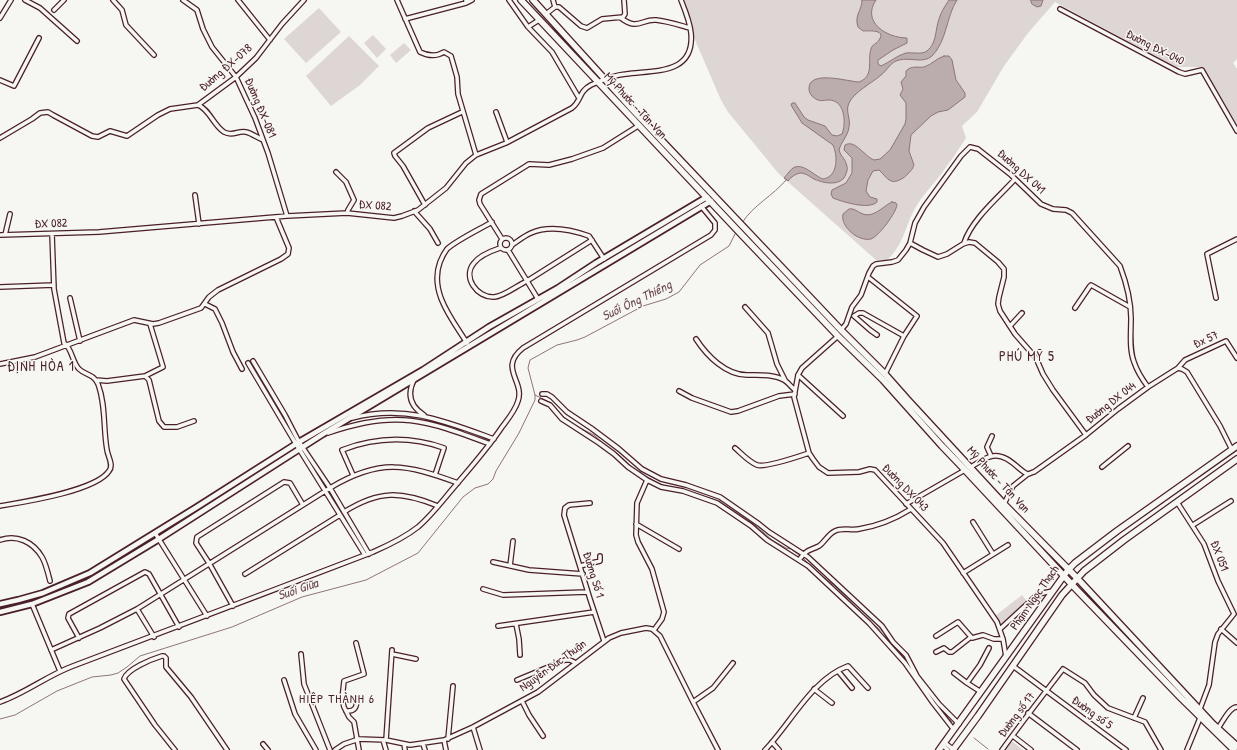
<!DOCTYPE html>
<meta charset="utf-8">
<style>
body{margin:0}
canvas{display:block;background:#f6f6f2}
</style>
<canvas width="1237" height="750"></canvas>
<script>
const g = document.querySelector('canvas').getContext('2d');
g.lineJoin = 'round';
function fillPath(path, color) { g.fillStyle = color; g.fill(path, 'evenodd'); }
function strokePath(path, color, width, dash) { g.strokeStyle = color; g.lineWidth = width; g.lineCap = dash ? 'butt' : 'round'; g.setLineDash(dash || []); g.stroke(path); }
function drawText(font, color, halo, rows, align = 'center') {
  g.font = font + ' "Patrick Hand",sans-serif'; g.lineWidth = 3; g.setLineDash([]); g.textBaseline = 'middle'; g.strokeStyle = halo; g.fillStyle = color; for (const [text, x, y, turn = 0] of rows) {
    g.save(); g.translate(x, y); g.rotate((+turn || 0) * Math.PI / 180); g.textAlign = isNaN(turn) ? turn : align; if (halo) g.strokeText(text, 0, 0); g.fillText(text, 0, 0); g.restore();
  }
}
fillPath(new Path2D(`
 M684,0H1237V59L1233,63L1237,69V125L1202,67H1176L1055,2L1028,33L1004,66L977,112L962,126L966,138C957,152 948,165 938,178C931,187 923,195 917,205C905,224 905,244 887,260H876L779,174L728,112L721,100L695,40Z
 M319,8L341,32L306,63L284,39Z
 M373,35L386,49L377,58L364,43Z
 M349,36L379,66L360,85L331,106L306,76Z
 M404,43L411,50L396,63L390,55Z
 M1022,595L1030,605L1002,630L995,616Z
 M1013,742L1023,750H1005L1010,743Z`), '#ddd6d5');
const water = new Path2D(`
 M862,0H876C861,22 887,38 907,38V43L893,50L878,60V64L881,66C890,62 896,56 906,53C913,52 921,55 927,51C937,43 935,30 939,19C941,12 945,6 949,0H957C946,17 947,41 932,56C923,64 911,57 899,60C890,62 888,70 881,75C872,83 854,92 849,103C845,111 851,119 849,127C848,136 841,142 839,150C840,156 846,159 847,166C848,170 846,174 844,178C837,186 823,183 814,179C810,177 806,173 800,173C795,174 791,177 788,181L784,178C787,175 789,171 793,168C803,162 814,176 823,179C838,177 838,156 833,145L802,123L791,105L792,103H795L804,117L808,120L825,126L832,135L837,136L842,134C846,124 845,105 834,101C827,98 822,103 816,99C812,97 809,93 809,89C808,69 850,82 859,82C875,76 867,60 871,49C872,44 877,44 879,40C887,29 868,31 863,31L858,27C854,15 862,11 862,0Z
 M1031,0H1043L1041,6L1037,7L1032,4Z
 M944,56H949L952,60L956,80L965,93V97L948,110L938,112L931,116L911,135L909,151L914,165C912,172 899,184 891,181C886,179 883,173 879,170L873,171L868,180L866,191L870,197L877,199V202C869,210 843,202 833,198L831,194L832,190L846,183L852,173V158L844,150L845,145C855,139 864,156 874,160L880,159L890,150L905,124L906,119V103L900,95L903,89L901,82L906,76V71C912,65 917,68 924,67C931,65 937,58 944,56Z
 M892,202L896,203L897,205C896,213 879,236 871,239C859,242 840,227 843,214L849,209C855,208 857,212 863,214C874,218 883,206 892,202Z`);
fillPath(water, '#bbadae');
strokePath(water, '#8e747a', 1);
strokePath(new Path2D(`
 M742,223C753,205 773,196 787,179
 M535,395L551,403L553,406
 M558,411L566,419L578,427L594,435L606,446L618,454L635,470L658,483L668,487
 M687,491L719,501L756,526L772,540L786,548L791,549L800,556
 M803,558L818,573
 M823,577L835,586L868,620L883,632L891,645
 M897,652L904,659
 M933,698L942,712L952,722
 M0,719L15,715L57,691L92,677L111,675L118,673L127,667L140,656L232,627L302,597L366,580L418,553L463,497L475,488L488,484L493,479L496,471L519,433L535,400V395L528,368L530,360L557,345L577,340L585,337L643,306L666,299L679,292L700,265L729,246L736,232
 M974,738L988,749`), '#8e747a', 1);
const minor = new Path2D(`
 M25,0L40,8L77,41
 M113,0L122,10L126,25L154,55
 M183,0L197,10L203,29L212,47L236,77L255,118L268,153L287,216
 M238,0L270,40
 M397,0L420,52C428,56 436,57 444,52L451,56L457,77L458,94L476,155
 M509,0L528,27L552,52L579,98
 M553,0L555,7
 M466,3L472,0
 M1060,9L1179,72L1185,74L1202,70L1237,131
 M54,10L64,0
 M546,14L555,7H559L581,26L587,28L602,19L623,17L625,14L624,0
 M0,18L11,0
 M621,18C638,31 641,19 656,20C667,21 679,25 690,28
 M405,19L466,3V0
 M528,27L539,20
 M0,80L14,86L39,38
 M198,105C210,110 213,125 224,132C233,137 238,130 246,132C251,133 258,138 263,140
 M496,112L507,142
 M0,138L32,119L40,113L48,112L53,115L92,136L98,137L110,131L127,136L158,115L170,109L198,105L236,77L256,58L282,24L304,0
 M336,172L346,182L354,200L348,210L347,213
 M195,195L199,224
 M425,205L403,166L395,156L394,153L428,128L462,112
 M414,211L430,229L438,243
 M0,235L99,232L287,216L347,213L394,218L402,216L418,210L446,188L466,163L476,155L506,143L572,108C582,100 578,92 591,85C602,80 614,75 626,74C654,70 695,75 691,33C690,22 685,10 681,0
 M5,235L10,214
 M500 244a6 6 0 1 1 12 0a6 6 0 1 1-12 0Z
 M502,239L480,204L479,200L481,194L526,166L529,164L549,165L572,159L603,148L638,126
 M910,243L923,250L938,257L947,254L963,244L969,242L975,243L998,262L1004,269V277L999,297L998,304L1000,311L1015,334L1036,358L1043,374L1053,390L1086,435
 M964,243C972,219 998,198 1015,179
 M512,245C518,241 524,236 531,233C549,225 572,230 589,236L604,259
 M500,248C491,251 480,255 474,263C462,277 477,298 494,297C503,297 518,285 527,281L508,250
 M868,277L917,316L904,336L885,374
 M0,287L54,285
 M70,298L80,341
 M1216,298L1207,254L1237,239
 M538,299L527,281L592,240
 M205,304L215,309L222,323L233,352L242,369
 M745,307L768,333L777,364L785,380
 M1075,308L1090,286L1091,285L1130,307
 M854,316L859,313H863L904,336
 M854,316L870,330L877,335
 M1010,326L1022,313
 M841,330L846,324L852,307L861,295L869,273L873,266L876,264L892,262L898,260L906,250L910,243L915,223L924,207L961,156L970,147L978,149L1011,175L1041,204L1053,209L1066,210L1072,213L1120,266C1126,282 1131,301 1131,318C1131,333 1129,349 1134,362C1137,371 1142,379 1148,387
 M838,336L802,368L798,375L794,397L809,453L813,459L819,467L828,473L859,472L870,469L875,470L943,543L997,622L1003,639L1006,657
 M696,339C707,356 726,375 747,375C759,375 773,374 784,380C788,382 791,387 795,390
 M467,343C452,319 429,292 440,262C442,257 444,253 447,249C457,240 480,229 492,222
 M253,361L285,415L299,442L330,488L369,554
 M248,363L296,444L365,555
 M0,364L35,357L134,320L153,324L159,323L201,308L209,297L218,290L281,259L288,254L289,248L276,217
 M1178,368L1185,360L1226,341L1237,358
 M798,375L843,416
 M145,376L163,367L150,324
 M96,380L107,381L145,376L149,380L159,421L164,427H177L194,421
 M414,380C407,394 410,406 424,415
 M679,391L692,398L731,412L738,411L779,396L795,394
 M542,394H547L552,397L567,412L591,428L619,449L642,469L661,479L686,485L720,497L759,524L769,532L808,557L882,626L893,642L906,655L917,676L939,704L959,724
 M541,401L550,405L562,419L599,443L614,454L628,467L647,480
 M352,418C405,404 445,421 494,439
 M328,433C396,409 426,420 490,444
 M735,448C741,453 749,462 757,465C765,468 800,456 809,453
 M991,456L987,447L992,436
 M971,467C978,463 985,457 993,456C1008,453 1022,474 1028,474C1030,474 1032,472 1034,472L1086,435L1118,409L1148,387L1178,368L1182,369L1187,372L1220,426L1232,450
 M1102,467L1128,446
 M353,475L342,450C376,437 410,436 444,448L435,475
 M1177,502L1204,544L1218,581L1234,614L1218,634L1215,642L1209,685L1200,709
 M590,503L569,505L565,508L564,515L590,599L604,641
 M906,504L965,470
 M1004,504L1013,486L1028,474
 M0,506C24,502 96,491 109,471C114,465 108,457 107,450C103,428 106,405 98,384C94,374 85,375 79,369C72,362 72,348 64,343L54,289L52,234
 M344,512C379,490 401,491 438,506
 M973,522L993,554
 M636,524L679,549
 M1193,525L1231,501
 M155,533L207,616
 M0,540C17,534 33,542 42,557C46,564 48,573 50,581
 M799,560C807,549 809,551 819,546C825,542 828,534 835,531C842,527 851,531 859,529C878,526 895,519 911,509
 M493,562L529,570L583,574
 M510,566L513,541
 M580,566L600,561V556
 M963,573L1008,545
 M245,574L340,515
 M483,589L503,595L587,592
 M32,604L60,671
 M233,606L209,563L196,543L197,537L284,482L290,483L303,505
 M137,609L154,637
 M516,624L519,639L520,655
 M498,626L594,612
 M1000,629L1038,594L1053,591
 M1221,629L1237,643
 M654,630L662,619L664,612L652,569L638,542L636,535L637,503L647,480L661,487L683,491L717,503L751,526L767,540L808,566L869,623L905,663L933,703L954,730
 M936,636L958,622L972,638L983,635L994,639H1003
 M79,638L68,618L69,614L145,572L149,574L179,627
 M356,643L364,674L344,681L342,699L344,707L349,717L354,722L359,750
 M51,650L100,628L137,609L330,488C380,458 406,464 458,483
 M936,652L944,648L949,652H952L971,637
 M301,654L304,684L330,750
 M392,654L416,659
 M1013,666L1126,750
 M838,671L852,688
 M954,673L967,683L981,692
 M284,680L295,714L316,750
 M517,680L565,660H570L576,663
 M967,683L980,665L989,648
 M814,689L832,703
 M522,701L529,715L543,736
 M0,702C26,693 48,675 73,666C173,629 273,590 373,552C389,545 404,538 418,527C432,515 443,500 455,486C471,467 488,448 502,427C508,419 515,411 518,401C525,381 498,368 523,348L711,235L715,230V223L701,206
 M693,702L713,688L733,663
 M346,711C355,712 357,707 357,698
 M1028,713L1077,750
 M1134,718L1143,698
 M473,727L480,750
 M1218,728C1223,722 1229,707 1237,707
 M1013,736L1031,750
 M448,739L453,686
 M383,740L386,750
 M386,740L392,650
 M444,740L446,750
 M772,742L779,750
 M945,743L954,750
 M263,744L268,750
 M404,744L405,750
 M423,744L425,750
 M943,746L948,750
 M175,750L155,725L124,679C127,669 152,659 162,656H164L166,658V667L191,697L227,750
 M335,750L344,744L359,739L386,740L410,745L444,740L473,727L538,692L609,638L621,633L646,628L652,629L660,636L693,702L718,750
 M765,750C791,723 812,679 848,666L868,688
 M1002,750C1022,722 1043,695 1063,669L1085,683L1094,695L1108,708L1145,722L1161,750
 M1187,750L1200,718`);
const tertiary = new Path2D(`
 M0,604L18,600L43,593L90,573L197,507L299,442L423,370L489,327L558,288L596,263L707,197
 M0,612L32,604L88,582L159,539L323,434L711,201`);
const primary = new Path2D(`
 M521,0L741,234L838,336L883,380L942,446L965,470L1077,590L1182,699L1234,750
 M533,0L631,108L841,330L885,374L908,400L1004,504L1077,578L1213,724L1237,746
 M939,750L1068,570L1075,563L1117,531L1237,446
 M953,750L978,716L1062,595L1084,571L1124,540L1237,459`);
strokePath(minor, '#4a1f2b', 6);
strokePath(tertiary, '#4a1f2b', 8);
strokePath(primary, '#4a1f2b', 8);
strokePath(minor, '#f6f6f2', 3.5);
strokePath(tertiary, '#f6f6f2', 4.5);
strokePath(primary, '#f6f6f2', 5.5);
drawText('12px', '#4a1f2b', '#f6f6f2', [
 ["Đường ĐX-040",1155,48,27],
 ["Đường ĐX-078",226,68,-41],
 ["Mỹ Phước - Tân Vạn",635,106,47],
 ["Đường ĐX-081",260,108,67],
 ["Đường DX 041",1021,172,42],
 ["ĐX 082",375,206,4],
 ["ĐX 082",51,224,-2],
 ["Đx 57",1206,340,-24],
 ["Đường DX 044",1111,403,-38],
 ["Mỹ Phước - Tân Vạn",998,480,47],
 ["Đường DX 043",905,488,46],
 ["ĐX 051",1219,556,69],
 ["Đường Số 1",593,575,73],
 ["Phạm Ngọc Thạch",1035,598,-55],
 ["Nguyễn Đức Thuận",553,666,-36],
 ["Đường số 5",1092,713,36],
 ["Đường số 17",1017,715,-53]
]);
drawText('italic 13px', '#6c4a52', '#f6f6f2', [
 ["Suối Ông Thiềng",637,301,-26],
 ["Suối Giữa",298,590,-19]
]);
g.letterSpacing = '1px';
drawText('13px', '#4a1f2b', '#f6f6f2', [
 ["HIỆP THÀNH 6",337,700]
]);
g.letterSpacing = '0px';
g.letterSpacing = '1px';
drawText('14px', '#4a1f2b', '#f6f6f2', [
 ["PHÚ MỸ 5",1027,357],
 ["ĐỊNH HÒA 1",41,367]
]);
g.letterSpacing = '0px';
</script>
